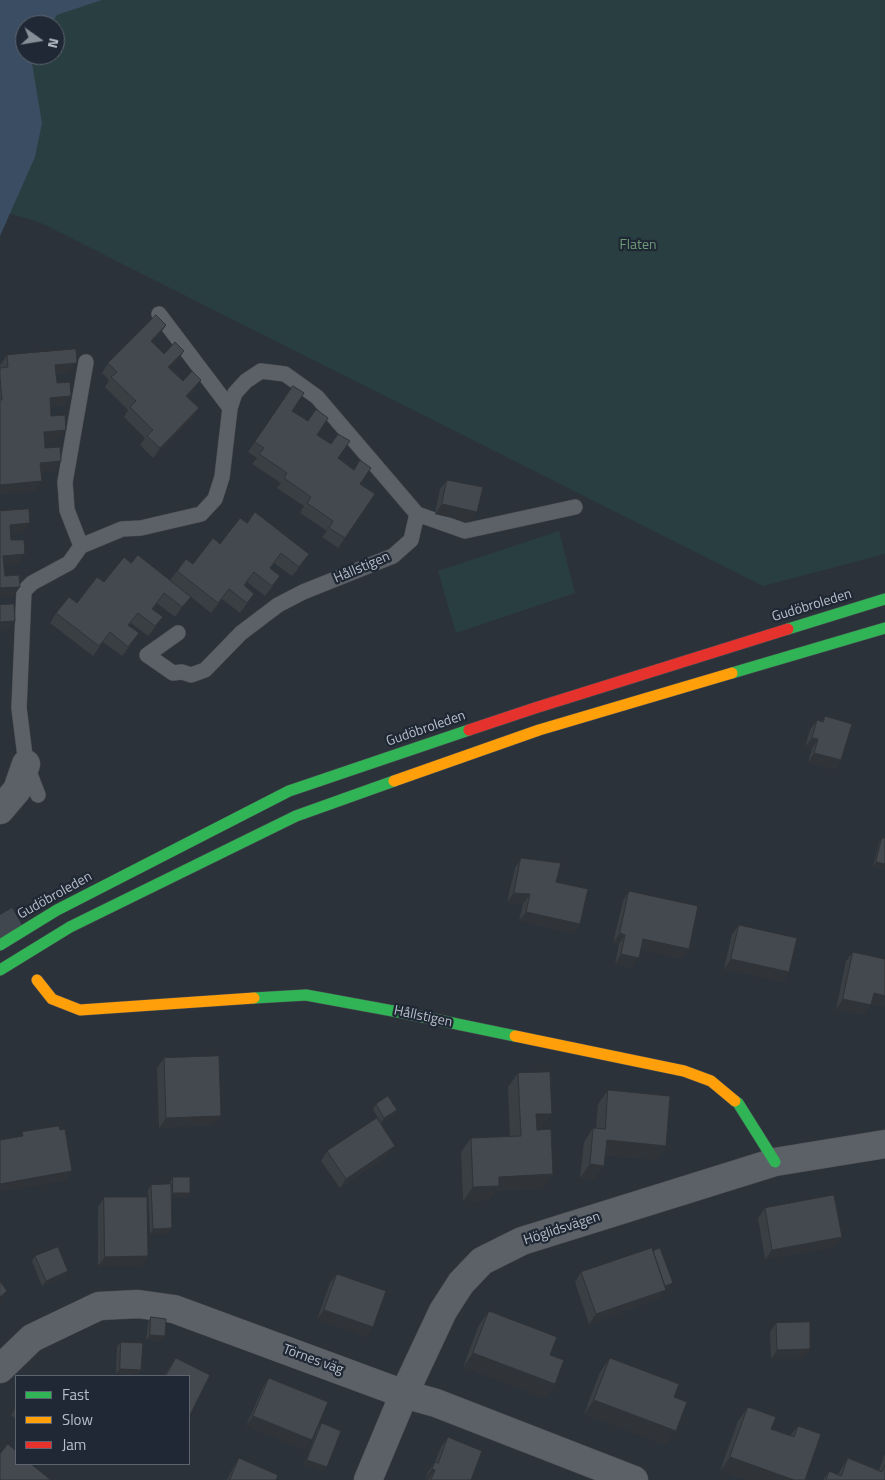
<!DOCTYPE html>
<meta charset="utf-8">
<style>
body{margin:0}
#map{position:relative;width:885px;height:1480px;overflow:hidden;background:#2c3239;font-family:"Titillium Web",sans-serif}
canvas{display:block}
.legend{position:absolute;left:15px;top:1375px;width:175px;height:90px;box-sizing:border-box;background:#1f2834;border:1px solid #5c6470;margin:0;padding:6px 9px;list-style:none;font-size:15px;color:#b7bfca}
.legend li{display:flex;align-items:center;gap:10px;height:25px}
.legend b{width:25px;border:1px solid #5c6470}
.north{position:absolute;left:15px;top:15px;width:50px;height:50px;box-sizing:border-box;background:#1f2834;border:1px solid #5c6470;border-radius:50%;rotate:103deg;font-size:14px;font-weight:700;line-height:20px;text-align:center;color:#b7bfca}
.north::after{content:'';display:block;margin:auto;width:18px;height:22px;background:#868e97;clip-path:polygon(50% 0,100% 100%,50% 72%,0 100%)}
</style>
<div id="map">
<canvas width="885" height="1480"></canvas>
<ul class="legend">
<li><b style="height:6px;background:#30b455"></b>Fast</li>
<li><b style="height:6px;background:#ff9f0a"></b>Slow</li>
<li><b style="height:6px;background:#e5322d"></b>Jam</li>
</ul>
<div class="north">N</div>
</div>
<script>
const g = document.querySelector('canvas').getContext('2d');
g.lineJoin = 'round';
function fillPath(path, color) { g.fillStyle = color; g.fill(path, 'evenodd'); }
function strokePath(path, color, width, dash) { g.strokeStyle = color; g.lineWidth = width; g.lineCap = dash ? 'butt' : 'round'; g.setLineDash(dash || []); g.stroke(path); }
function drawText(font, color, halo, rows, align = 'center') {
  g.font = font + ' "Titillium Web",sans-serif'; g.lineWidth = 4.5; g.setLineDash([]); g.textBaseline = 'middle'; g.strokeStyle = halo; g.fillStyle = color; for (const [text, x, y, turn = 0] of rows) {
    g.save(); g.translate(x, y); g.rotate((+turn || 0) * Math.PI / 180); g.textAlign = isNaN(turn) ? turn : align; if (halo) g.strokeText(text, 0, 0); g.fillText(text, 0, 0); g.restore();
  }
}
fillPath(new Path2D(`
 M0,0H885V554L763,586L39,222L0,211ZM25,25H55V55H25Z
 M559,531L575,593L456,633L438,571Z`), '#293e40');
fillPath(new Path2D(`
 M0,0H102L57,15L51,25H25V55H32L31,57L42,123L35,157L0,236Z`), '#3b4d63');
strokePath(new Path2D(`
 M0,915L24,957`), '#41474f', 28, [28, 14]);
const lane = new Path2D(`
 M159,314L230,408
 M417,514L465,531L575,507
 M81,546L67,510L65,482L86,362
 M38,795L26,764L19,708L24,591L32,583L69,563L81,546L122,529L141,528L201,514L215,499L222,477L230,408L235,393L246,381L261,371L285,374L317,397L417,514L411,540L393,556L303,592L278,605L241,633L205,670L191,675L182,672L173,673L147,655L178,633`);
const street = new Path2D(`
 M0,810L17,790L26,764
 M0,1369L32,1338L99,1306L138,1304L174,1309L404,1394L436,1403L634,1480
 M368,1480L404,1394L443,1311L461,1283L482,1261L522,1241L775,1162L885,1144`);
const fast = new Path2D(`
 M788,629L885,599
 M732,673L885,628
 M0,945L57,910L289,791L469,730
 M0,970L70,927L296,816L394,781
 M254,998L306,995L404,1013L515,1036
 M735,1101L738,1103L775,1162`);
const slow = new Path2D(`
 M394,781L539,730L732,673
 M37,980L52,999L80,1010L254,998
 M515,1036L684,1071L711,1081L735,1101`);
const jam = new Path2D(`
 M469,730L535,708L788,629`);
strokePath(lane, '#4a4e54', 16);
strokePath(street, '#4a4e54', 29);
strokePath(fast, '#4a4e54', 12);
strokePath(slow, '#4a4e54', 12);
strokePath(jam, '#4a4e54', 12);
strokePath(lane, '#5c6067', 15);
strokePath(street, '#5c6067', 28);
strokePath(fast, '#30b455', 11);
strokePath(slow, '#ff9f0a', 11);
strokePath(jam, '#e5322d', 11);
fillPath(new Path2D(`
 M166,325L159,335L152,342L164,354L184,351L177,361L169,368L183,381L195,390L188,397L199,408L192,418L153,458L140,445L145,438L124,417L128,410L105,387L109,380L102,373L108,363Z
 M7,355L70,373L56,374L57,383L64,406L51,407V416L60,439L45,441V448L55,471L41,472L35,491L0,494V365Z
 M293,386L292,411L317,435L360,484L375,494L338,548L322,537L327,531L300,513L304,506L277,488L281,483L252,464L257,458L248,452Z
 M447,480L470,522L435,514L440,489Z
 M240,518L302,564L292,576L274,563L270,569L273,586L265,596L247,582L244,586L254,594L240,613L222,599L211,613L170,580L177,571L193,564L220,544Z
 M131,563L191,597L175,617L157,603L153,609L156,626L148,636L131,623L128,626L132,643L122,656L103,642L93,656L50,623L56,613L77,603L104,582Z
 M825,716L841,760L834,770L808,763L812,749L805,747L810,730L817,720L822,721Z
 M882,838L885,870L873,867L879,843Z
 M521,858L556,882L580,924L574,933L519,921L523,904L507,902L515,868Z
 M629,891L682,959L641,949L632,968L615,964L619,944L613,943L623,901Z
 M739,925L789,972L782,982L724,969L732,934Z
 M853,952L885,1007L871,1004L864,1015L836,1009L846,961Z
 M164,1058L214,1125L159,1128L157,1068Z
 M518,1073L542,1128H537V1130L553,1174L543,1188L496,1191L489,1200L463,1201L461,1152L471,1138L510,1137L508,1087Z
 M608,1090L666,1146L656,1160L605,1155L594,1180L580,1178L584,1142L593,1128H596L598,1104Z
 M376,1104L397,1110L393,1115L381,1123L373,1109Z
 M327,1151L388,1155L340,1188L321,1161Z
 M173,1177L187,1198H171L169,1233L150,1234L148,1190L151,1185L170,1184V1182Z
 M104,1197L148,1256L141,1266H98V1207Z
 M765,1208L842,1237L835,1247L765,1259L758,1218Z
 M35,1256L65,1276L42,1286L32,1261Z
 M581,1272L669,1288L666,1289L659,1299L589,1324L575,1282Z
 M337,1274L373,1327L366,1337L317,1319L330,1283Z
 M489,1311L550,1355L555,1384L545,1398L463,1367L479,1325Z
 M151,1317L165,1336L161,1341L146,1340L148,1322Z
 M776,1323L810,1349L804,1359H771L770,1332Z
 M121,1342L141,1370L138,1375L116,1374L117,1347Z
 M176,1358L189,1376H164L169,1368Z
 M610,1358L674,1397L666,1445L584,1414L600,1372Z
 M269,1378L305,1450L246,1426L263,1387Z
 M748,1407L771,1429L790,1436L798,1426L805,1480L720,1471L738,1421Z
 M16,1408V1419L11,1415Z
 M322,1423L324,1472L304,1465L318,1428Z
 M448,1437L471,1480H428L425,1479L428,1472L435,1462L441,1447Z
 M885,1454V1480H823L829,1471L838,1474L848,1458L879,1470Z
 M239,1458L276,1480H227L233,1468Z`), '#3a3f44');
fillPath(new Path2D(`
 M166,325L159,335L144,351L151,341Z
 M184,351L177,361L161,377L168,367Z
 M77,363L70,373L48,375L55,365Z
 M201,380L195,390L180,406L186,396Z
 M71,396L64,406L43,408L50,398Z
 M199,408L192,418L153,458L160,448Z
 M66,430L60,439L37,442L44,432Z
 M61,461L55,471L33,473L40,463Z
 M42,481L35,491L0,494V485Z
 M442,504L477,512L470,522L435,514Z
 M30,523L23,533L3,535L10,525Z
 M25,554L18,564L0,565L3,556Z
 M20,587L13,597H0V588Z
 M191,597L184,606L175,617L182,607Z
 M15,621L8,631H0V622Z
 M812,738L818,739L812,749L805,747Z
 M814,753L841,760L834,770L808,763Z
 M876,862L885,864V870L873,867Z
 M514,893L530,894L523,904L507,902Z
 M526,912L580,924L574,933L519,921Z
 M620,933L625,935L619,944L613,943Z
 M643,939L689,949L682,959L636,948Z
 M621,954L639,958L632,968L615,964Z
 M731,959L789,972L782,982L724,969Z
 M874,993L885,996V1007L867,1003Z
 M843,999L871,1005L864,1015L836,1009Z
 M397,1110L393,1115L381,1123L384,1118Z
 M536,1114H552L542,1128L527,1129Z
 M221,1116L214,1125L159,1128L166,1118Z
 M607,1140L666,1146L656,1160L597,1154Z
 M395,1146L388,1155L340,1188L346,1179Z
 M590,1164L604,1166L594,1180L580,1178Z
 M72,1171L65,1181L0,1192V1184Z
 M553,1174L543,1188L496,1191L489,1200L463,1201L473,1187L499,1177Z
 M173,1193H190L187,1198H170Z
 M172,1228L169,1233L150,1234L153,1229Z
 M842,1237L835,1247L765,1259L772,1250Z
 M148,1256L141,1266H98L105,1257Z
 M68,1271L65,1276L42,1286L46,1281Z
 M673,1283L669,1288L657,1293L661,1288Z
 M666,1290L659,1299L589,1324L596,1314Z
 M7,1291L0,1302V1297Z
 M324,1310L373,1327L366,1337L317,1319Z
 M150,1335L165,1336L161,1341L146,1340Z
 M810,1349L804,1359H771L777,1350Z
 M473,1353L555,1384L545,1398L463,1367Z
 M120,1369L141,1370L138,1375L116,1374Z
 M594,1400L676,1431L666,1445L584,1414Z
 M253,1416L312,1440L305,1450L246,1426Z
 M730,1457L794,1480H745L720,1471Z
 M307,1460L327,1467L324,1472L304,1465Z
 M432,1469L435,1470L428,1480L425,1479Z`), '#303337');
const building = new Path2D(`
 M156,315L166,325L151,341L164,354L175,342L184,351L168,367L183,381L192,371L201,380L186,396L199,408L160,448L147,436L153,430L130,407L136,401L111,377L117,372L108,363Z
 M76,349L77,363L55,365L57,383L70,382L71,396L50,398L51,416L65,415L66,430L44,432L45,448L60,447L61,461L40,463L42,481L0,485V400H2L0,377V368L8,367L7,355Z
 M293,386L304,393L292,411L308,421L316,409L328,418L317,435L331,444L338,434L350,441L338,458L354,470L360,460L371,468L360,484L375,494L345,538L329,528L333,521L307,503L311,497L284,478L287,473L259,454L264,448L255,442Z
 M447,480L483,487L477,512L442,504Z
 M29,509L30,523L10,525L11,540H24L25,554L3,556L5,576L19,575L20,587L0,588V511Z
 M255,512L309,554L299,567L281,553L270,568L280,576L272,586L254,572L244,585L254,594L247,603L229,589L218,603L177,571L186,559L193,564L213,538L220,544L240,518L247,523Z
 M138,555L191,597L182,607L164,593L152,609L163,617L155,626L138,613L128,625L139,633L128,647L110,632L99,646L56,613L69,597L77,603L97,577L104,582L124,557L131,563Z
 M14,604L15,621L0,622V605Z
 M825,716L852,724L841,760L814,753L818,739L812,738L817,720L823,722Z
 M882,838H885V864L876,862Z
 M521,858L561,863L556,882L588,889L580,924L526,912L530,894L514,893Z
 M629,891L698,906L689,949L643,939L639,958L621,954L625,935L620,933Z
 M739,925L797,938L789,972L731,959Z
 M853,952L885,959V996L874,993L871,1005L843,999Z
 M219,1056L221,1116L166,1118L164,1058Z
 M550,1072L552,1114H536L537,1130L551,1129L553,1174L499,1177V1186L473,1187L471,1138L521,1136L518,1073Z
 M608,1090L670,1096L666,1146L607,1140L604,1166L590,1164L593,1128L605,1129Z
 M388,1096L397,1110L384,1118L376,1104Z
 M377,1118L395,1146L346,1179L327,1151Z
 M59,1126L60,1130L65,1129L72,1171L0,1184V1140L23,1136L22,1132Z
 M173,1177H190V1193H173Z
 M171,1184L172,1228L153,1229L151,1185Z
 M834,1195L842,1237L772,1250L765,1208Z
 M104,1197H147L148,1256L105,1257Z
 M58,1247L68,1271L46,1281L35,1256Z
 M652,1248L666,1290L596,1314L581,1272Z
 M660,1248L673,1283L665,1286L653,1251Z
 M337,1274L386,1291L373,1327L324,1310Z
 M0,1281L7,1291L0,1297Z
 M489,1311L557,1337L550,1355L564,1360L555,1384L473,1353Z
 M151,1317L166,1319L165,1336L150,1335Z
 M810,1322V1349L777,1350L776,1323Z
 M121,1342L143,1343L141,1370L120,1369Z
 M176,1358L210,1375L189,1417V1376H166Z
 M610,1358L679,1384L674,1397L687,1402L676,1431L594,1400Z
 M269,1378L328,1402L312,1440L253,1416Z
 M748,1407L776,1417L771,1429L794,1437L798,1426L821,1434L805,1480H794L730,1457Z
 M322,1423L341,1431L327,1467L307,1460Z
 M448,1437L482,1451L471,1480H431L435,1470L432,1469L435,1462L438,1463Z
 M8,1444L16,1451V1464H31L51,1480H0V1454Z
 M239,1458L278,1475L276,1480H230Z
 M848,1458L882,1472L885,1465V1480H826L829,1471L841,1476Z`);
fillPath(building, '#44494f');
strokePath(building, '#303337', 1);
drawText('14px', '#6e9a77', '#1f2834', [
 ["Flaten",638,246]
]);
drawText('14px', '#b7bfca', '#1f2834', [
 ["Hållstigen",362,568,-23],
 ["Gudöbroleden",812,606,-17],
 ["Gudöbroleden",426,729,-19],
 ["Gudöbroleden",55,896,-29],
 ["Hållstigen",423,1017,12],
 ["Höglidsvägen",562,1229,-18],
 ["Törnes väg",313,1360,20]
]);
</script>
